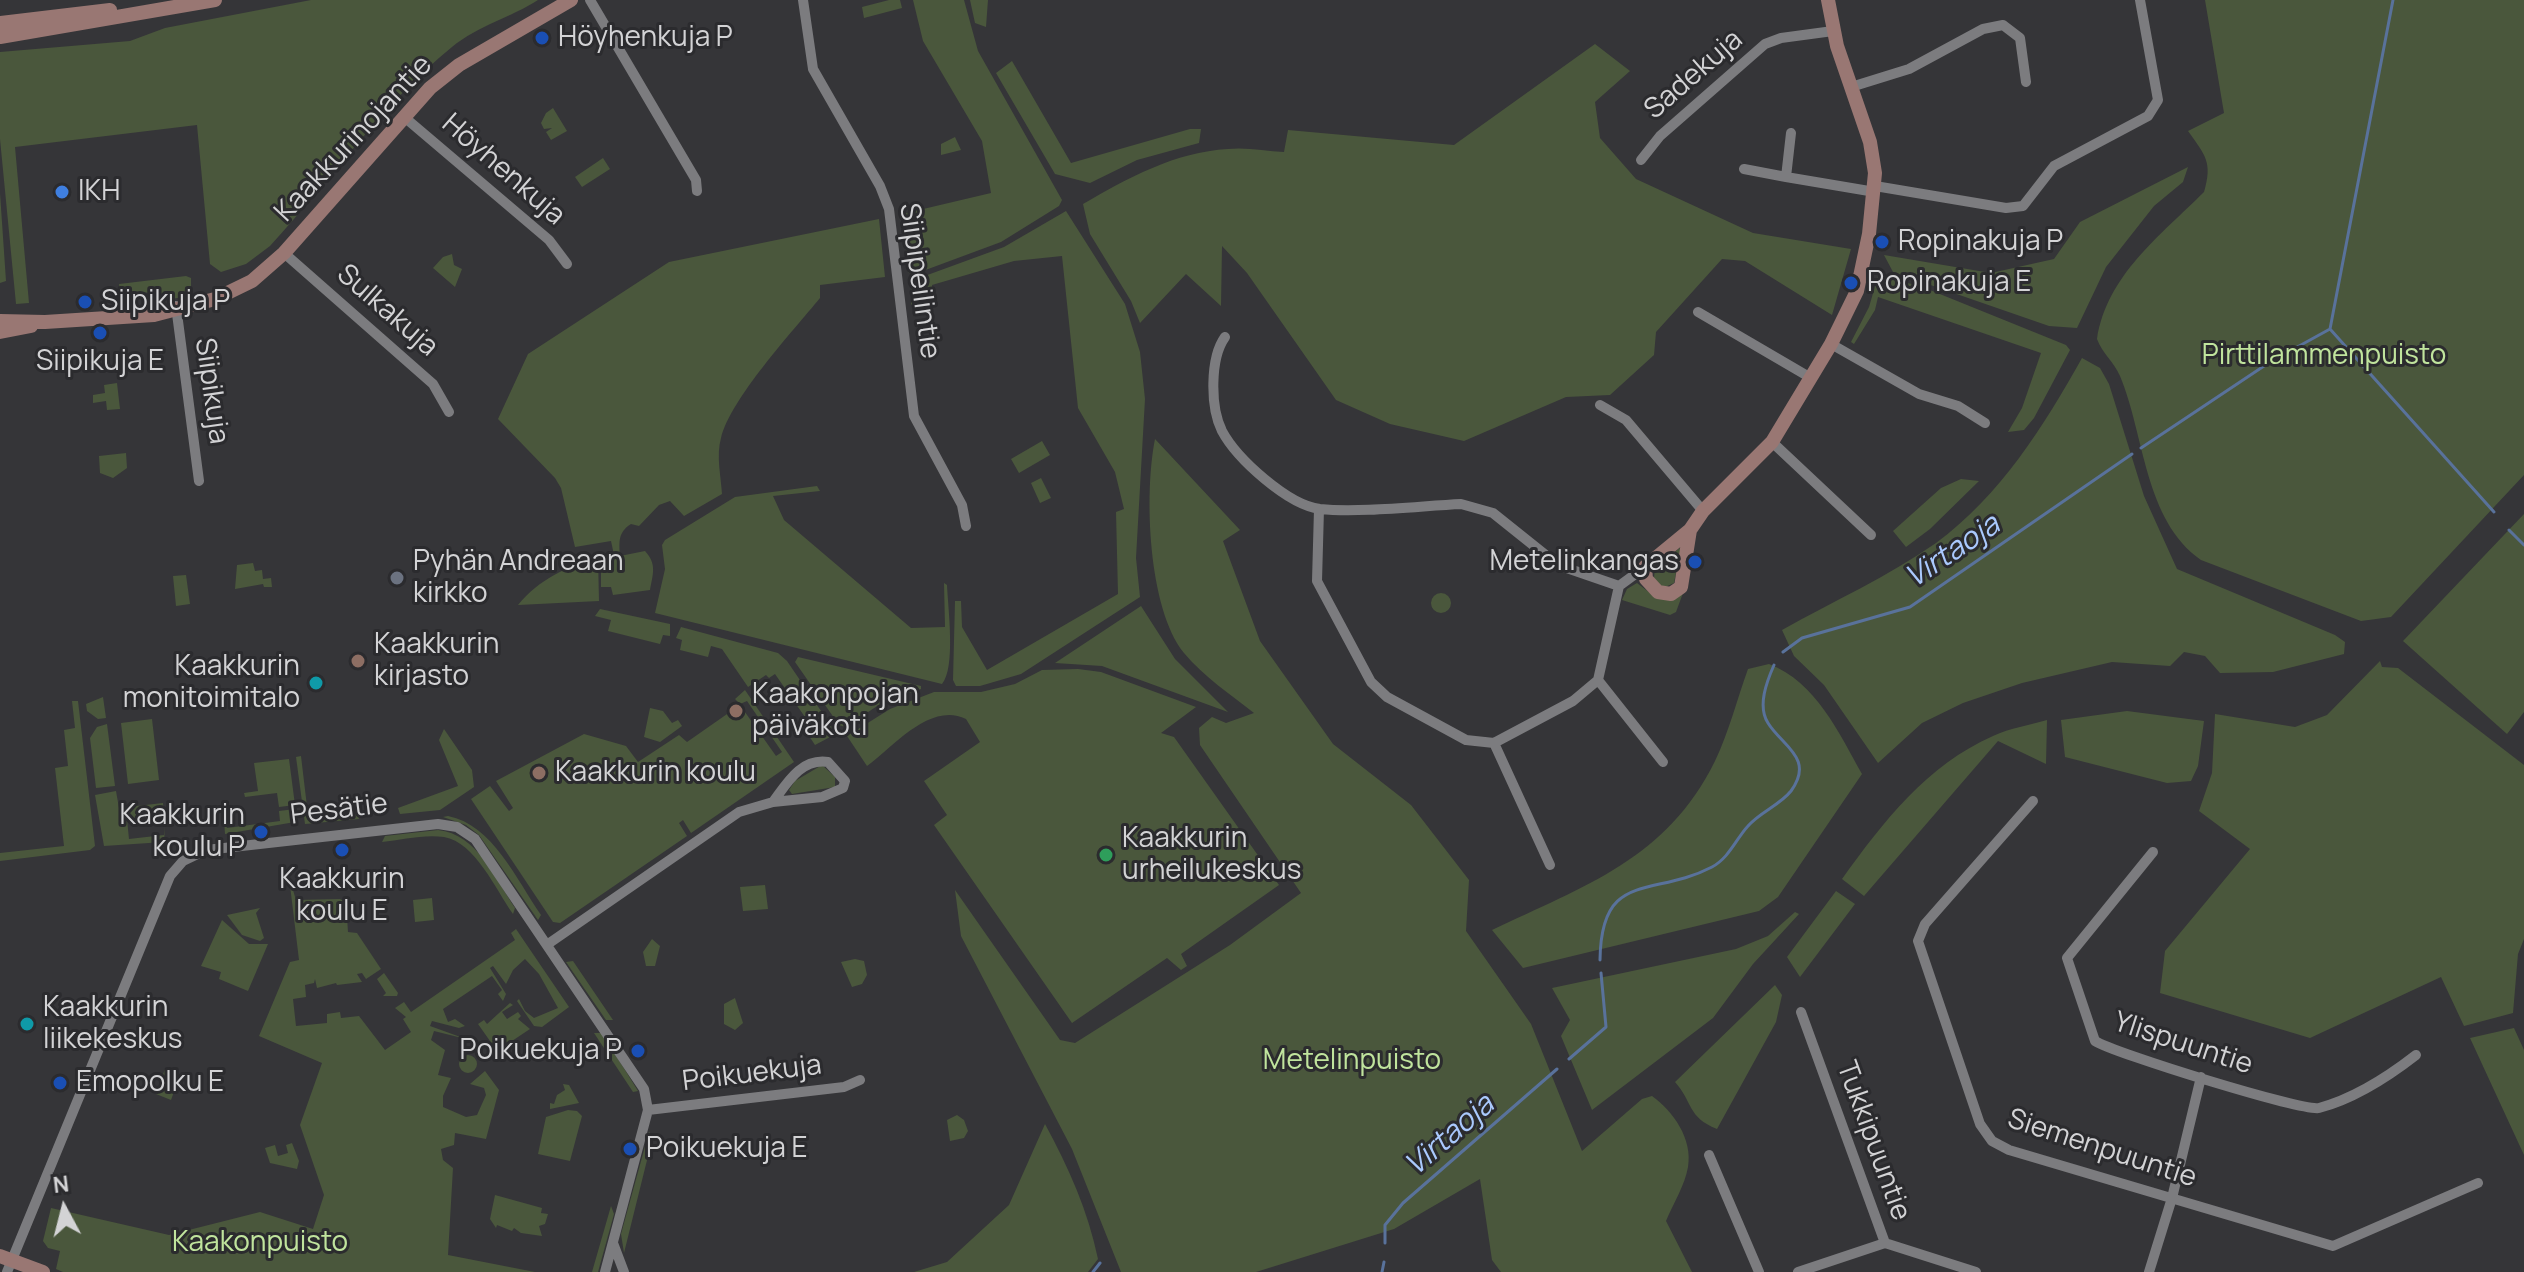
<!DOCTYPE html>
<meta charset="utf-8">
<style>
body{margin:0}
#map{position:relative;width:2524px;height:1272px;overflow:hidden;background:#353538;font-family:Manrope,sans-serif}
canvas{display:block}
.north{position:absolute;left:24px;top:1168px;width:80px;height:80px;-webkit-text-stroke:6px #2b2b2e;paint-order:stroke;rotate:353deg;font-size:22px;font-weight:700;line-height:32px;text-align:center;color:#d3d3d5}
.north::after{content:'';display:block;margin:auto;width:28px;height:36px;background:#d3d3d5;clip-path:polygon(50% 0,100% 100%,50% 72%,0 100%)}
</style>
<div id="map">
<canvas width="2524" height="1272"></canvas>
<div class="north">N</div>
</div>
<script>
const g = document.querySelector('canvas').getContext('2d');
g.lineJoin = 'round';
function fillPath(path, color) { g.fillStyle = color; g.fill(path, 'evenodd'); }
function strokePath(path, color, width, dash) { g.strokeStyle = color; g.lineWidth = width; g.lineCap = dash ? 'butt' : 'round'; g.setLineDash(dash || []); g.stroke(path); }
function drawText(font, color, halo, rows, align = 'center') {
  g.font = font + ' Manrope,sans-serif'; g.lineWidth = 6; g.setLineDash([]); g.textBaseline = 'middle'; g.strokeStyle = halo; g.fillStyle = color; for (const [text, x, y, turn = 0] of rows) {
    g.save(); g.translate(x, y); g.rotate((+turn || 0) * Math.PI / 180); g.textAlign = isNaN(turn) ? turn : align; if (halo) g.strokeText(text, 0, 0); g.fillText(text, 0, 0); g.restore();
  }
}
fillPath(new Path2D(`
 M311,0H538C510,18 479,25 452,47C381,105 332,179 270,246L246,264L221,272L210,264L197,125L15,147L29,303L16,304L0,139V52L130,41L165,28Z
 M889,0H900L902,8L864,18L862,7Z
 M913,0H964L978,51L1062,200L1059,206L1001,242L912,275L908,272L902,214L991,193L982,141L923,41Z
 M970,0H988L986,27L975,23Z
 M2205,0H2524V475L2391,617L2361,621L2201,560C2144,520 2145,436 2120,376C2114,362 2102,353 2097,339C2107,275 2160,236 2204,192C2213,162 2205,155 2188,131L2224,113Z
 M1595,44L1630,71L1595,102L1600,138L1636,179L1753,233L1851,249L1832,315L1745,261L1722,259L1656,332L1654,355L1610,395L1566,397L1464,441L1390,424L1336,400L1247,273L1222,246L1221,306L1186,274L1140,323L1131,301L1090,234L1083,204C1128,178 1175,152 1228,149C1246,147 1266,151 1284,152L1288,130L1454,145Z
 M1012,61L1071,163L1190,129H1201L1199,143L1137,160L1090,183L1055,174L996,73Z
 M553,108L567,131L551,140L546,132L552,128L544,129L541,123L546,113Z
 M955,137L961,150L941,155V144Z
 M603,158L610,169L582,187L575,177Z
 M2188,167L2183,182L2154,206L2106,267L2077,328L2049,326L1893,272L1884,255L1991,273L2054,259L2080,222Z
 M0,193L6,281L0,283Z
 M1066,211L1125,304L1140,352L1145,399L1136,558L1140,597L1021,674L980,686H956L953,680L955,601H961L962,627L987,670L1118,594L1116,512L1124,509L1115,472L1078,408L1062,256L1014,261L932,285L933,297L911,305V281L1004,247Z
 M879,219L885,277L820,285V298C793,331 731,398 721,438C716,456 721,476 722,494L684,516L670,501L659,505L639,526L631,524C618,532 619,542 620,556L645,551C657,564 653,574 650,590L613,595L611,587H601V559L614,555L611,541L575,547L561,488L555,478L498,419L528,354L669,262Z
 M452,254L454,265L462,269L455,287L433,268L443,257Z
 M186,276L191,278V291L185,297L155,301L153,292L120,295L119,284Z
 M1878,276L1920,286L2066,345L2070,350L2034,418L2024,430L2008,432L2022,408L2041,353L1878,297L1875,310L1854,344L1851,342L1869,307Z
 M2082,358L2100,368L2109,384L2144,496L2177,569L2335,635L2345,642L2344,654L2273,672L2220,673L2205,656L2184,652L2170,666L2112,662L2022,683L1963,703L1922,723L1878,763L1824,685L1794,656L1782,630C1832,602 1889,576 1936,543C2000,496 2044,426 2082,358Z
 M117,383L120,409L107,410L106,401L93,403V395L105,393L104,385Z
 M1155,439L1240,530L1223,541L1260,641L1333,744L1411,805L1469,880L1466,931L1531,1024L1582,1151L1642,1099L1652,1096C1673,1111 1693,1139 1688,1167C1685,1185 1673,1204 1666,1221L1692,1272H1501L1492,1260L1480,1179L1394,1229L1256,1272H1121L1072,1149L961,936L955,890L1060,1040L1075,1043L1230,945L1301,893L1200,745L1199,728L1212,717L1226,723L1254,713C1230,694 1204,677 1184,653C1148,608 1144,494 1155,439Z
 M1042,441L1050,455L1019,473L1011,459Z
 M126,453L127,468L113,478L100,473L99,456Z
 M1041,478L1051,498L1040,503L1031,483Z
 M1961,479L1979,481L1930,529L1906,547L1893,531L1941,488Z
 M817,486L820,491L773,496L784,520L911,628L945,627L944,583L947,585C948,608 956,668 942,684L655,613L665,569L662,545L665,540L735,497Z
 M2524,514V712L2507,734L2403,641Z
 M1681,547L1674,583L1663,588L1654,578L1655,567Z
 M598,557L599,601L518,605C538,580 568,566 598,557Z
 M253,563L255,571L262,570L263,579L271,578L272,587H264L263,584L235,589L237,565Z
 M186,575L190,604L176,606L173,576Z
 M1637,583L1654,596L1683,593L1676,612L1670,615L1622,600L1627,589Z
 M1431 603a10 10 0 1 1 20 0a10 10 0 1 1-20 0Z
 M1141,606L1175,659L1228,712L1102,666L1055,663Z
 M600,609L670,624V636L663,635L660,644L608,631L611,620L595,616Z
 M681,627L778,653L787,661L832,727V736L815,745L809,736L814,730L775,674L769,678L766,675L748,687L722,649L711,646L708,657L680,650L682,640L676,638Z
 M798,657L921,686V689L885,701L845,727L839,725L795,662Z
 M2380,661L2382,667L2398,668L2524,765V939L2518,954L2513,1013L2464,1026L2441,977L2310,1038L2160,993L2165,951L2250,849L2199,811L2212,773L2215,714L2295,727L2327,715Z
 M1769,664C1816,682 1839,733 1862,774L1778,897L1759,911L1523,968L1492,930C1584,886 1667,859 1715,761C1729,732 1737,699 1748,669Z
 M1078,669L1101,672L1196,707L1161,733L1174,737L1279,885L1181,954L1187,966L1181,970L1167,958L1072,1023L934,825L947,815L924,781L980,742L966,719C930,701 892,748 867,766L847,736L890,709L934,692H981L1015,684L1042,670Z
 M745,690L794,762L691,833L683,820L679,823L687,836L560,923L553,922L471,799L490,786L509,811L513,808L496,781L584,734L626,746L638,762L679,735L687,742L740,705L776,756L782,752L747,701L740,704L735,699Z
 M103,697L106,718L98,719L87,711L86,704Z
 M72,701H78L95,846L90,850L0,861V853L64,846L55,768L68,766L64,730L75,728Z
 M650,708L663,711L672,723L678,720L682,726L660,742L644,737Z
 M2127,711L2204,721L2198,766L2191,781L2167,783L2065,757L2061,720Z
 M152,719L159,780L128,784L121,723Z
 M2047,720L2046,764L1998,741L1864,896L1842,879C1883,822 1927,765 1993,736C2010,728 2030,725 2047,720Z
 M107,724L115,786L96,788L90,738L97,727Z
 M444,729L472,770L474,787L440,810L400,814L398,808L458,786L439,740Z
 M301,756L308,815L357,809L359,819L305,824L296,757Z
 M289,759L295,805L279,807L277,793L245,797L244,793L258,791L254,763Z
 M822,765L835,777V787L792,794L789,790L795,781Z
 M116,791L119,808L163,803L164,814L127,819L129,839L164,835L165,826L164,842L104,846L95,795Z
 M295,809V822L225,834L224,820L227,828L280,821L279,811Z
 M448,816C493,825 516,879 541,915L538,920L479,835L466,825L443,817Z
 M438,830C477,834 496,879 515,908L513,914C496,890 475,842 444,837C424,834 401,840 382,842L385,836Z
 M289,877L296,900L340,899L346,902L348,932L357,933L381,969L366,979L362,973L357,974L362,982L337,985L336,983L317,988L315,979L314,983L305,985L306,997L293,999L296,1026L327,1023V1014L340,1012L341,1018L359,1016L385,1050L411,1032L403,1019L406,1017L395,1008L404,1002L411,1012L515,940L511,933L516,929L569,1007L542,1027L534,1026L517,1001L519,999L525,1011L534,1018L558,1008L539,974L525,959L513,970L506,984L493,966L490,968L506,994L503,1001L498,994L502,990L492,976L443,1009L448,1022L455,1019L465,1026L459,1028L432,1021L430,1026L466,1039L434,1031L431,1040L445,1050L438,1075L451,1078L443,1096V1107L466,1117L477,1115L486,1095L484,1088L470,1084L485,1071L499,1090L486,1139L455,1133L454,1145L441,1149L443,1160L453,1168L448,1255L535,1272H63L56,1269L60,1251L48,1248L43,1241L51,1208L169,1235L260,1212L313,1229L324,1195L300,1125L322,1063L259,1036L290,962L299,960Z
 M765,885L768,909L743,911L740,887Z
 M1836,891L1855,904L1800,977L1787,957Z
 M432,898L434,920L415,922L413,900Z
 M260,908L256,913L264,938L260,941L242,935L227,915Z
 M1795,912L1799,914L1753,964L1713,1018L1592,1110L1561,1036L1570,1020L1552,988L1736,949L1768,936Z
 M222,920L249,944H268L248,991L219,979L221,972L201,966Z
 M652,939L660,946L655,966H646L643,952Z
 M855,959L864,961L867,975L862,984L852,987L841,962Z
 M573,961L613,1020H606L566,962Z
 M384,973L398,993L397,996H383L386,993L377,979Z
 M1775,985L1782,995L1776,1022L1717,1129C1687,1117 1693,1102 1675,1082Z
 M735,998L743,1023L735,1030L724,1024V1004Z
 M510,1003L513,1005L502,1012L507,1019L518,1012L521,1016L518,1019L530,1029L497,1051L478,1024L484,1020L487,1024Z
 M2514,1028L2524,1050V1155L2470,1038Z
 M594,1033H602L638,1091L633,1092Z
 M459 1064a9 9 0 1 1 18 0a9 9 0 1 1-18 0Z
 M165,1069L180,1075L171,1100L156,1094Z
 M563,1084L569,1085L579,1103L550,1109V1103L554,1104L557,1095L565,1090Z
 M568,1110L577,1111L582,1116L570,1161L538,1154L546,1117Z
 M957,1115L964,1120L968,1131L964,1138L950,1141L947,1120Z
 M1045,1124C1069,1168 1088,1211 1098,1259L1088,1272H914L947,1262L1009,1205Z
 M649,1132L653,1136L624,1253L621,1234Z
 M292,1143L299,1161L297,1169L270,1163L265,1148L275,1145L278,1156L288,1153L286,1145Z
 M495,1195L542,1208L541,1213L548,1214L545,1224L539,1226L542,1236L521,1233L514,1228L512,1231L497,1225L496,1228L490,1219Z
 M611,1206L614,1214L598,1272H592Z`), '#4a573c');
strokePath(new Path2D(`
 M2330,329L2393,0
 M2141,448L2270,362L2330,329L2494,512
 M2509,530L2524,545
 M1783,652L1802,638L1910,607L2132,454
 M1600,960C1601,869 1653,898 1712,867C1729,858 1736,839 1748,826C1760,812 1780,805 1791,791C1815,758 1782,746 1768,723C1757,706 1767,681 1774,665
 M1569,1059L1606,1027L1601,973
 M1385,1243V1225L1403,1203L1557,1069
 M1093,1272L1100,1263
 M1382,1272L1384,1262`), '#59729b', 3);
strokePath(new Path2D(`
 M590,0L696,180L697,191
 M803,0L813,69L880,186L889,209L914,416L962,505L966,526
 M1851,87L1909,69L1983,29L2003,25L2020,38L2026,82
 M403,116L549,240L567,264
 M1791,133L1786,177L1875,192
 M1641,160L1660,136L1765,44L1781,38L1833,31
 M1744,169L1786,177
 M1875,186L2006,208L2023,206L2054,166L2148,116L2158,100L2140,0
 M284,253L433,384L449,412
 M176,306L199,481
 M1698,312L1811,378
 M1225,337C1210,358 1210,407 1222,431C1237,459 1288,505 1320,509C1359,513 1420,506 1461,504L1493,513L1558,565L1619,586
 M1831,344L1919,394L1958,406L1985,423
 M1600,405L1626,420L1703,511
 M1772,442L1871,535
 M1319,509L1317,581L1371,682L1387,697L1466,740L1494,743L1573,701L1598,680L1619,586L1645,567
 M1598,680L1663,762
 M1494,743L1550,865
 M2033,801L1925,924L1918,941L1980,1124L1992,1141L2009,1150L2333,1246L2478,1183
 M2153,852L2067,958L2095,1041C2113,1053 2304,1112 2319,1108C2353,1099 2389,1076 2416,1055
 M548,944L739,812L773,802L822,797L843,788L845,781L828,762C801,758 787,783 773,802
 M1801,1012L1885,1243L1976,1272
 M648,1110L844,1087L860,1080
 M1709,1155L1759,1272
 M613,1243L624,1272
 M7,1272L170,876L183,861L206,850L438,824L457,827L475,839L644,1089L648,1110L605,1272
 M1798,1272L1885,1243
 M2149,1272L2172,1198L2201,1077`), '#7c7c7f', 10);
strokePath(new Path2D(`
 M0,23L110,10
 M0,37L215,0
 M0,321L45,322L154,315L215,299L252,281L284,253L430,88L459,65L571,0
 M0,332L31,326
 M1690,530L1681,587L1671,594L1658,592L1646,579L1645,567L1690,530L1703,511L1772,442L1831,344L1857,291L1869,234L1875,173L1870,142L1837,46L1828,0
 M0,1256L43,1272`), '#997773', 14);
for (const [x, y, r, color] of [
 [542,38,8,"#1a4fb4"],
 [62,192,8,"#3f7fe0"],
 [1882,242,8,"#1a4fb4"],
 [1851,283,8,"#1a4fb4"],
 [85,302,8,"#1a4fb4"],
 [100,333,8,"#1a4fb4"],
 [1695,562,8,"#1a4fb4"],
 [397,578,8,"#6b7280"],
 [358,661,8,"#8d6e63"],
 [316,683,8,"#0f9aa8"],
 [736,711,8,"#8d6e63"],
 [539,773,8,"#8d6e63"],
 [261,832,8,"#1a4fb4"],
 [342,850,8,"#1a4fb4"],
 [1106,855,8,"#2e9e5b"],
 [27,1024,8,"#0f9aa8"],
 [638,1051,8,"#1a4fb4"],
 [60,1083,8,"#1a4fb4"],
 [630,1149,8,"#1a4fb4"]
]) { const dot = new Path2D(); dot.arc(x, y, r, 0, 2 * Math.PI); g.fillStyle = color; g.fill(dot); strokePath(dot, '#2b2b2e', 3); }
drawText('28px', '#d3d3d5', '#2b2b2e', [
 ["Höyhenkuja P",558,38],
 ["IKH",78,192],
 ["Ropinakuja P",1898,242],
 ["Ropinakuja E",1867,283],
 ["Siipikuja P",101,302],
 ["Siipikuja E",100,362,"center"],
 ["Pyhän Andreaan",413,562],
 ["kirkko",413,594],
 ["Metelinkangas",1679,562,"right"],
 ["Kaakkurin",374,645],
 ["kirjasto",374,677],
 ["Kaakkurin",300,667,"right"],
 ["monitoimitalo",300,699,"right"],
 ["Kaakonpojan",752,695],
 ["päiväkoti",752,727],
 ["Kaakkurin koulu",555,773],
 ["Kaakkurin",245,816,"right"],
 ["koulu P",245,848,"right"],
 ["Kaakkurin",1122,839],
 ["urheilukeskus",1122,871],
 ["Kaakkurin",342,880,"center"],
 ["koulu E",342,912,"center"],
 ["Kaakkurin",43,1008],
 ["liikekeskus",43,1040],
 ["Poikuekuja P",622,1051,"right"],
 ["Emopolku E",76,1083],
 ["Poikuekuja E",646,1149]
], 'left');
drawText('28px', '#d3d3d5', '#2b2b2e', [
 ["Sadekuja",1694,75,-41],
 ["Kaakkurinojantie",354,139,-47],
 ["Höyhenkuja",503,170,41],
 ["Siipipeilintie",919,281,82],
 ["Sulkakuja",387,311,41],
 ["Siipikuja",211,391,82],
 ["Pesätie",339,810,-7],
 ["Ylispuuntie",2183,1044,18],
 ["Poikuekuja",752,1074,-7],
 ["Tukkipuuntie",1873,1141,70],
 ["Siemenpuuntie",2102,1149,18]
]);
drawText('28px', '#c0e49d', '#2b2b2e', [
 ["Pirttilammenpuisto",2324,356],
 ["Metelinpuisto",1352,1061],
 ["Kaakonpuisto",260,1243]
]);
drawText('italic 30px', '#aac9fd', '#2b2b2e', [
 ["Virtaoja",1953,552,-34],
 ["Virtaoja",1450,1136,-41]
]);
</script>
